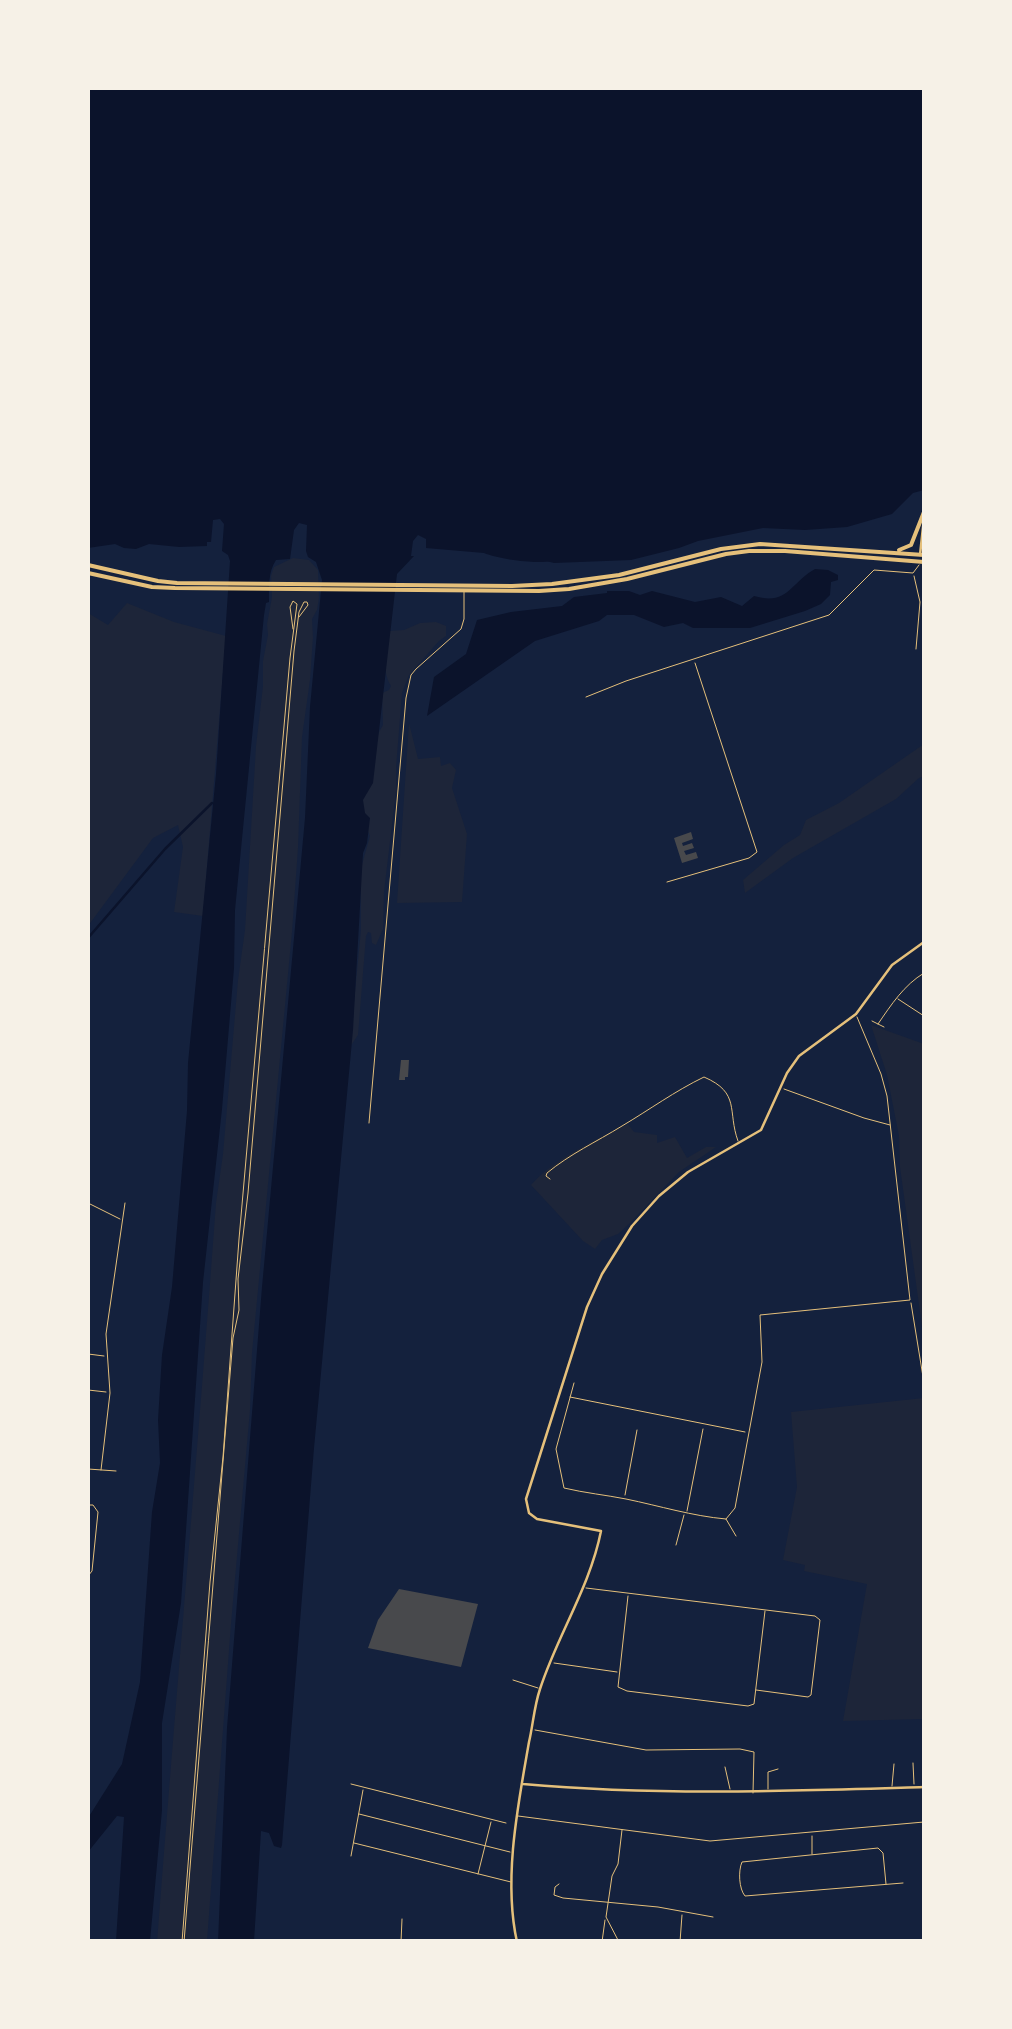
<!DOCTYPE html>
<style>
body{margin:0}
#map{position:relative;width:1012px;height:2029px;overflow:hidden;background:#14213d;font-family:"Crimson Pro",serif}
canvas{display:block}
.frame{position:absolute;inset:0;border:90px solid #f6f1e7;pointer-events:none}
</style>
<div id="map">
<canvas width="1012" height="2029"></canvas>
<div class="frame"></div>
</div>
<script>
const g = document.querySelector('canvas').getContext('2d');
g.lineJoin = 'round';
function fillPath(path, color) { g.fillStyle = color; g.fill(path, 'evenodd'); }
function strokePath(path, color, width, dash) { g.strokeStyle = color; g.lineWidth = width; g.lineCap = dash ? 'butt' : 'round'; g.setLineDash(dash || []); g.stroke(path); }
fillPath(new Path2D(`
 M293,558L309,560L318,570L319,598L317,610L312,619L313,637L310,680L302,737L298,848L292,932L252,1353L250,1410L231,1624L207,1941L157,1942C176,1695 198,1449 216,1203L223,1154L238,980L245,930L256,746L263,686V661L268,635L267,624L272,597L271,576L274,567Z
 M127,603L174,622L226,636L203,916L174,912L183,847L178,825L153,838L88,926V613L108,625Z
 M436,622L446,626V636L439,641L409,675L402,693L396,768V791L384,892L383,929L376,945L372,943L371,933L368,932L366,936L358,1035L352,1044L350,1043L361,930V868L370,836L364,823L360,799L379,732L383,725L382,693L389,690L391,686C380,668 389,650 389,631L404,630L420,623Z
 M409,723L418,759L440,757L441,766L450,763L456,770L452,788L467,834L462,902L397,903Z
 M924,744V776L919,778L896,799L793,858L745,893L743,880L784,845L800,835L806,820L839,803Z
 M871,1025L924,1044V1341L900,1167L899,1136L887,1075Z
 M628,1124L634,1132L657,1135V1143L675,1137L687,1158L706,1147H716L679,1172L629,1224L618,1234L602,1240L595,1249L583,1241L531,1185C556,1157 596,1140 628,1124Z
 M924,1398V1719L843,1721L867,1584L804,1571L805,1565L783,1560L797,1487L791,1412Z`), '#1d2539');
fillPath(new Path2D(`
 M88,88H924V490L913,493L892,514L847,527L805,530L763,528L698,541L679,548L631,560L554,563C549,561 543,562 537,562C523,562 496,558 484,553L426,548V539L418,535L413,541L411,556H414L397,574L373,783L363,800L365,813L370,818L367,843L363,853L353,1030L314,1448L282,1845L281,1848L274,1846L269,1833L261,1831L254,1941L218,1942L227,1728L262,1287L305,818L310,707L322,580L316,562L308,557L306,551L307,525L299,523L294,530L290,559L276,560C268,572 269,587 269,602L266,603L264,615L235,910L234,968L222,1109L203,1282L181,1603L162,1723V1810L150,1941H116L124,1817L117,1816L88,1852V1818L122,1764L140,1682L152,1512L160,1463L158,1420L162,1355L172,1287L187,1111L188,1063L216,774L230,561L228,555L222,551L224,524L220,519L213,520L211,542H207V546L179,547L149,544L136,549L124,548L115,544L88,548Z
 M815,569L828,570L838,575V580L831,582L830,595L821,604L805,611L750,628H693L683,623L664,627L634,615H607L599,621L535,641L427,716L434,677L466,654L477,620L511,612L562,606L574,597L607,593V591H629L640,595L652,591L695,602L721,597L742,606L754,596C788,606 790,583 815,569Z`), '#0b132b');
strokePath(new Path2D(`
 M88,938L165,849L212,803`), '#0b132b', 2.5);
fillPath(new Path2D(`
 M691,832L693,839L682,843L683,846L692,843L694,848L684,851L686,855L696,852L698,858L682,863L674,838Z
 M401,1060H409L408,1077H405V1080H399Z
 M399,1589L478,1604L461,1667L368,1648L378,1620Z`), '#48494c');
strokePath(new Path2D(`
 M182,1942L210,1582L223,1457L239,1239L290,658L297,604L293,601L290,607L293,629
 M184,1942L233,1338L239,1310L238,1279L248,1193L294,651L299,612L304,602H307L308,605L299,617`), '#e5c07b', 1);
strokePath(new Path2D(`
 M914,576L920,602L916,649
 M586,697L626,681L829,615L874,570L913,573L919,565
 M667,882L749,858L757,852L695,663
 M898,999L924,1016
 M872,1021L884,1027
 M878,1024C891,1005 904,985 924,973
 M784,1089L864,1118L890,1125
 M369,1123L406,698L411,675L416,669L461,629L464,619V591
 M550,1179L546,1176L547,1173C570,1154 596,1142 622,1126C649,1110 675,1091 704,1077C741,1093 727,1111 738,1141
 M88,1203L120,1219
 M911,1303L924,1383
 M88,1354L104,1356
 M574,1383L556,1449L564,1488C585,1493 606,1495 626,1499C660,1506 692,1516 726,1519L736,1536
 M88,1390L106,1392
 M570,1397L745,1432
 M88,1469L116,1471
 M101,1470L110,1393L106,1334L125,1203
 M625,1495L637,1430
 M88,1505H93L98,1512L92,1571L88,1576
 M687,1511L703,1429
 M726,1519L735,1508L762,1362L760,1315L910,1300L887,1096L881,1074L857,1017
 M676,1545L684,1515
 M586,1588L815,1616L820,1620L811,1695L808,1697L756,1690
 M628,1596L618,1687L627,1691L748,1706L754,1704L765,1611
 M554,1663L617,1672
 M513,1680L538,1688
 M535,1730L646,1750L740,1749L754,1752L753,1793
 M924,1762V1778
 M913,1763L914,1784
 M725,1767L730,1789
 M351,1784L506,1823
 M892,1786L894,1764
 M768,1789V1772L778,1769
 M359,1814L510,1852
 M518,1816L710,1841L924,1822
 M812,1836V1854
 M354,1843L511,1882
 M351,1856L363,1790
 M478,1874L491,1822
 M559,1884L555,1887L554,1895L563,1898L658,1907L713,1917
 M886,1884L883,1853L878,1848L742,1862C738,1871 739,1889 745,1896L903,1883
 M401,1942L402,1919
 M602,1942L605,1920
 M619,1942L606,1917L612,1876L618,1864L622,1830
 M680,1942L682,1915`), '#e5c07b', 1);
strokePath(new Path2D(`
 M920,555L924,518
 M523,1784C657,1796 790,1791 924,1787
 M517,1942C503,1879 518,1805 529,1742C533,1725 534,1707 540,1689C557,1636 590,1587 601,1531L537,1519L529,1513L526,1499L587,1307L602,1274L632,1226L659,1196L688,1172L761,1130L787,1073L799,1056L856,1014L892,965L924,942`), '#e5c07b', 2.5);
strokePath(new Path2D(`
 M899,550L911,545L924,512
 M88,565L158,581L177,583L512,586L552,584L619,575L721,549L760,544L924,555
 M88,573L152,587L175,588L539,591L569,589L627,579L726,554L749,551H785L924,562`), '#e5c07b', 4);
</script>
